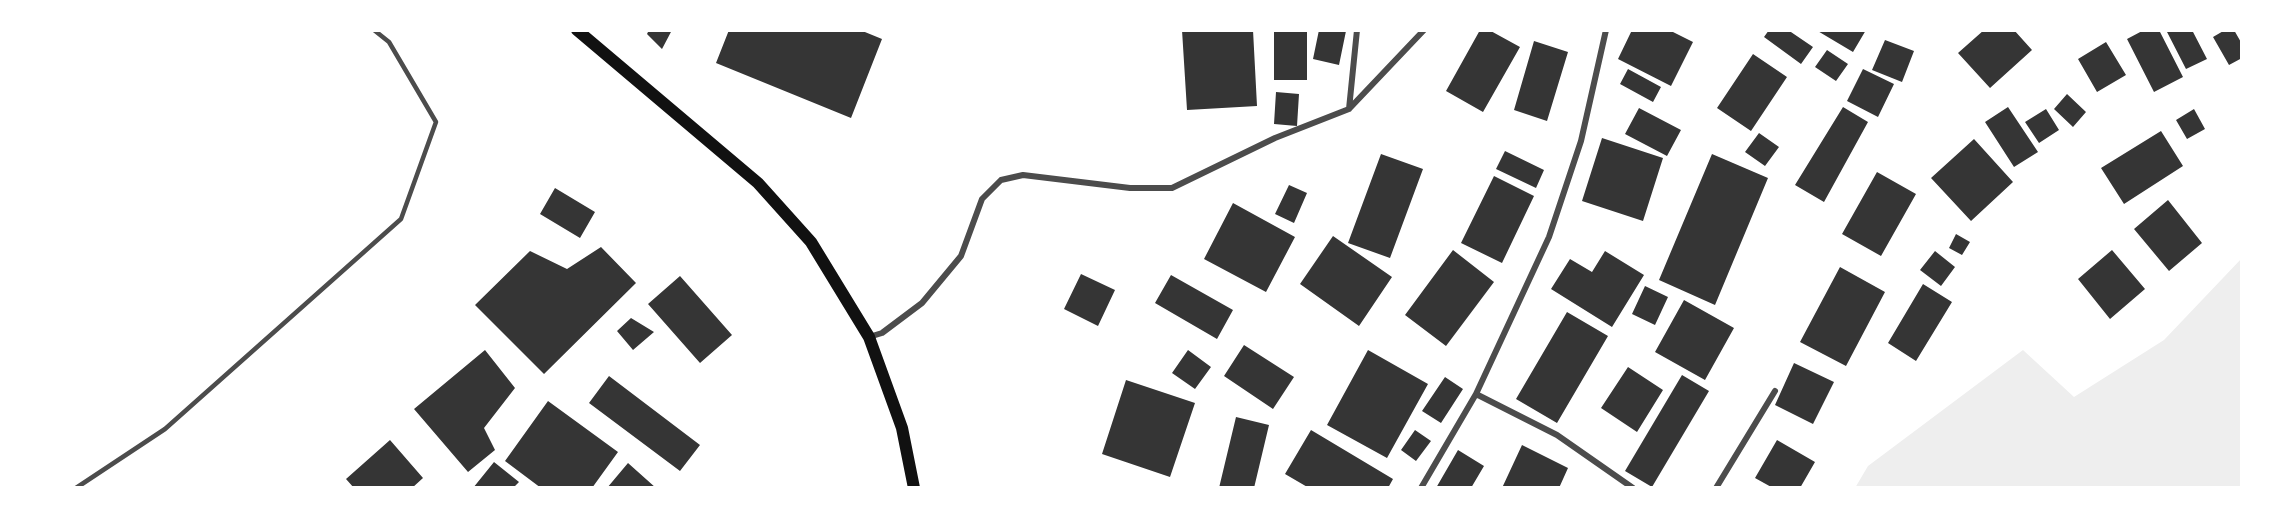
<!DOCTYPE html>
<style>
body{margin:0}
#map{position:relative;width:2272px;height:518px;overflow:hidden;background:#fff;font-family:"DM Sans",sans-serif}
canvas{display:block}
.frame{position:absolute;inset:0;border:32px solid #fff;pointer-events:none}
</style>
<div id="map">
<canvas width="2272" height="518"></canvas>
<div class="frame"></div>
</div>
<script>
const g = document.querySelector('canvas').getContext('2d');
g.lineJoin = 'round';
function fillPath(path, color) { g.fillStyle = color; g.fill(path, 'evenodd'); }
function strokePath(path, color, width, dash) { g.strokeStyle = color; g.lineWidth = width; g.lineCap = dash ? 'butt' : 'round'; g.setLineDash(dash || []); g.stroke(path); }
fillPath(new Path2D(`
 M2242,258V488H1855L1868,466L2023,350L2074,397L2164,340Z`), '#eee');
fillPath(new Path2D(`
 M649,30H672L662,49L647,34Z
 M729,30H860L882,39L851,118L716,63Z
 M1182,30H1253L1257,106L1187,110Z
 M1274,30H1307V80H1274Z
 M1319,30L1346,31L1339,65L1313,59Z
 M1480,30H1489L1520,47L1483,112L1446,91Z
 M1632,30H1669L1693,42L1671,86L1618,59Z
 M1769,30H1788L1813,47L1801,64L1764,37Z
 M1816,30H1866L1853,52Z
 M1984,30H2014L2032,50L1990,88L1958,53Z
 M2144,30H2159L2183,77L2154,92L2127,39Z
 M2166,30H2192L2207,59L2186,69Z
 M2225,30H2234L2242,44V58L2229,65L2213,37Z
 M1885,40L1914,51L1902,82L1872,70Z
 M1534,41L1568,52L1547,121L1514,110Z
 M2106,42L2126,75L2097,92L2078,59Z
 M1827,50L1848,64L1836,81L1815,67Z
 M1753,54L1787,77L1751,131L1717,108Z
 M1628,69L1661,87L1653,102L1620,84Z
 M1863,69L1894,84L1878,117L1847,101Z
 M1276,92L1299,94L1297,126L1274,124Z
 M2067,94L2086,112L2073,127L2054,109Z
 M1843,107L1868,122L1824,202L1795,185Z
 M2008,107L2038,152L2014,167L1985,122Z
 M1639,108L1681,130L1667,156L1625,134Z
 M2046,109L2059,130L2039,143L2025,122Z
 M2194,109L2205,129L2187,139L2176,120Z
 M2161,131L2183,166L2124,204L2101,168Z
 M1759,133L1779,147L1765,166L1745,152Z
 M1602,138L1663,158L1643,221L1582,201Z
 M1974,139L2013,182L1971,221L1931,178Z
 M1505,151L1544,170L1536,188L1496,169Z
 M1381,154L1423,169L1390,258L1348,243Z
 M1712,154L1768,178L1715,305L1659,280Z
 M1877,172L1916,194L1881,256L1842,234Z
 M1494,176L1534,196L1502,263L1461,243Z
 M1289,185L1307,193L1294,223L1275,214Z
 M555,188L595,212L580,238L540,214Z
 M2168,200L2202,243L2169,271L2134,229Z
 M1233,203L1295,237L1266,292L1204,259Z
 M1956,234L1970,242L1962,255L1949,248Z
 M1333,236L1392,277L1359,326L1300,284Z
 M601,247L636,283L544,374L475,305L530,251L567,269Z
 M1453,250L1494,282L1446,346L1405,315Z
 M2112,250L2145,289L2110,319L2078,279Z
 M1605,251L1644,275L1612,327L1551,289L1570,259L1592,272Z
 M1935,251L1955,267L1941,286L1920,270Z
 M1840,267L1885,292L1846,366L1800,342Z
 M1081,274L1115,290L1098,326L1064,309Z
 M1171,275L1233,310L1217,339L1155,303Z
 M680,276L732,335L700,363L648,304Z
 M1923,284L1952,302L1916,361L1888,343Z
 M1645,286L1668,297L1655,325L1632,314Z
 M1684,300L1734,328L1705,380L1655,352Z
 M1567,312L1608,336L1557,423L1516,399Z
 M631,318L654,332L633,350L617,331Z
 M1244,345L1294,377L1273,409L1224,376Z
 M485,350L515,388L484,428L495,450L468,472L414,409Z
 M1188,350L1211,367L1195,389L1172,373Z
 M1368,350L1428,384L1387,458L1327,425Z
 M1794,363L1834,382L1813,424L1775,405Z
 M1628,367L1663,390L1637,432L1601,408Z
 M1682,375L1709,391L1652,487L1625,471Z
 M609,376L700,445L680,471L589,403Z
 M1445,377L1463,389L1441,423L1422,411Z
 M1126,380L1195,403L1170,477L1102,454Z
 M548,401L618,452L592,488H541L505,461Z
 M1236,417L1269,425L1254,488H1219Z
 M1311,430L1393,479L1388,488H1309L1285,474Z
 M1415,430L1431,441L1416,461L1401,450Z
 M390,440L423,478L412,488H354L346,479Z
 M1777,440L1815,462L1800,488H1773L1755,478Z
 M1522,445L1568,468L1559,488H1502Z
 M1458,450L1484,466L1471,488H1436Z
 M494,462L519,482L513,488H473Z
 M628,463L656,488H607Z`), '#353535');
strokePath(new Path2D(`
 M76,488L165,429L401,219L436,122L389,42L374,30`), '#4c4c4c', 4.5);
strokePath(new Path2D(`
 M1349,109L1357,30
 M869,337L882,333L922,303L961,256L982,199L1001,180L1023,175L1130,188H1172L1275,138L1349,109L1424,30
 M1476,394L1557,435L1633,488
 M1421,488L1476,394L1549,237L1581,141L1606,30
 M1716,488L1775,391`), '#4c4c4c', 6);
strokePath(new Path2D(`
 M577,30L758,183L811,242L869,337L902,428L914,488`), '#111', 12);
</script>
